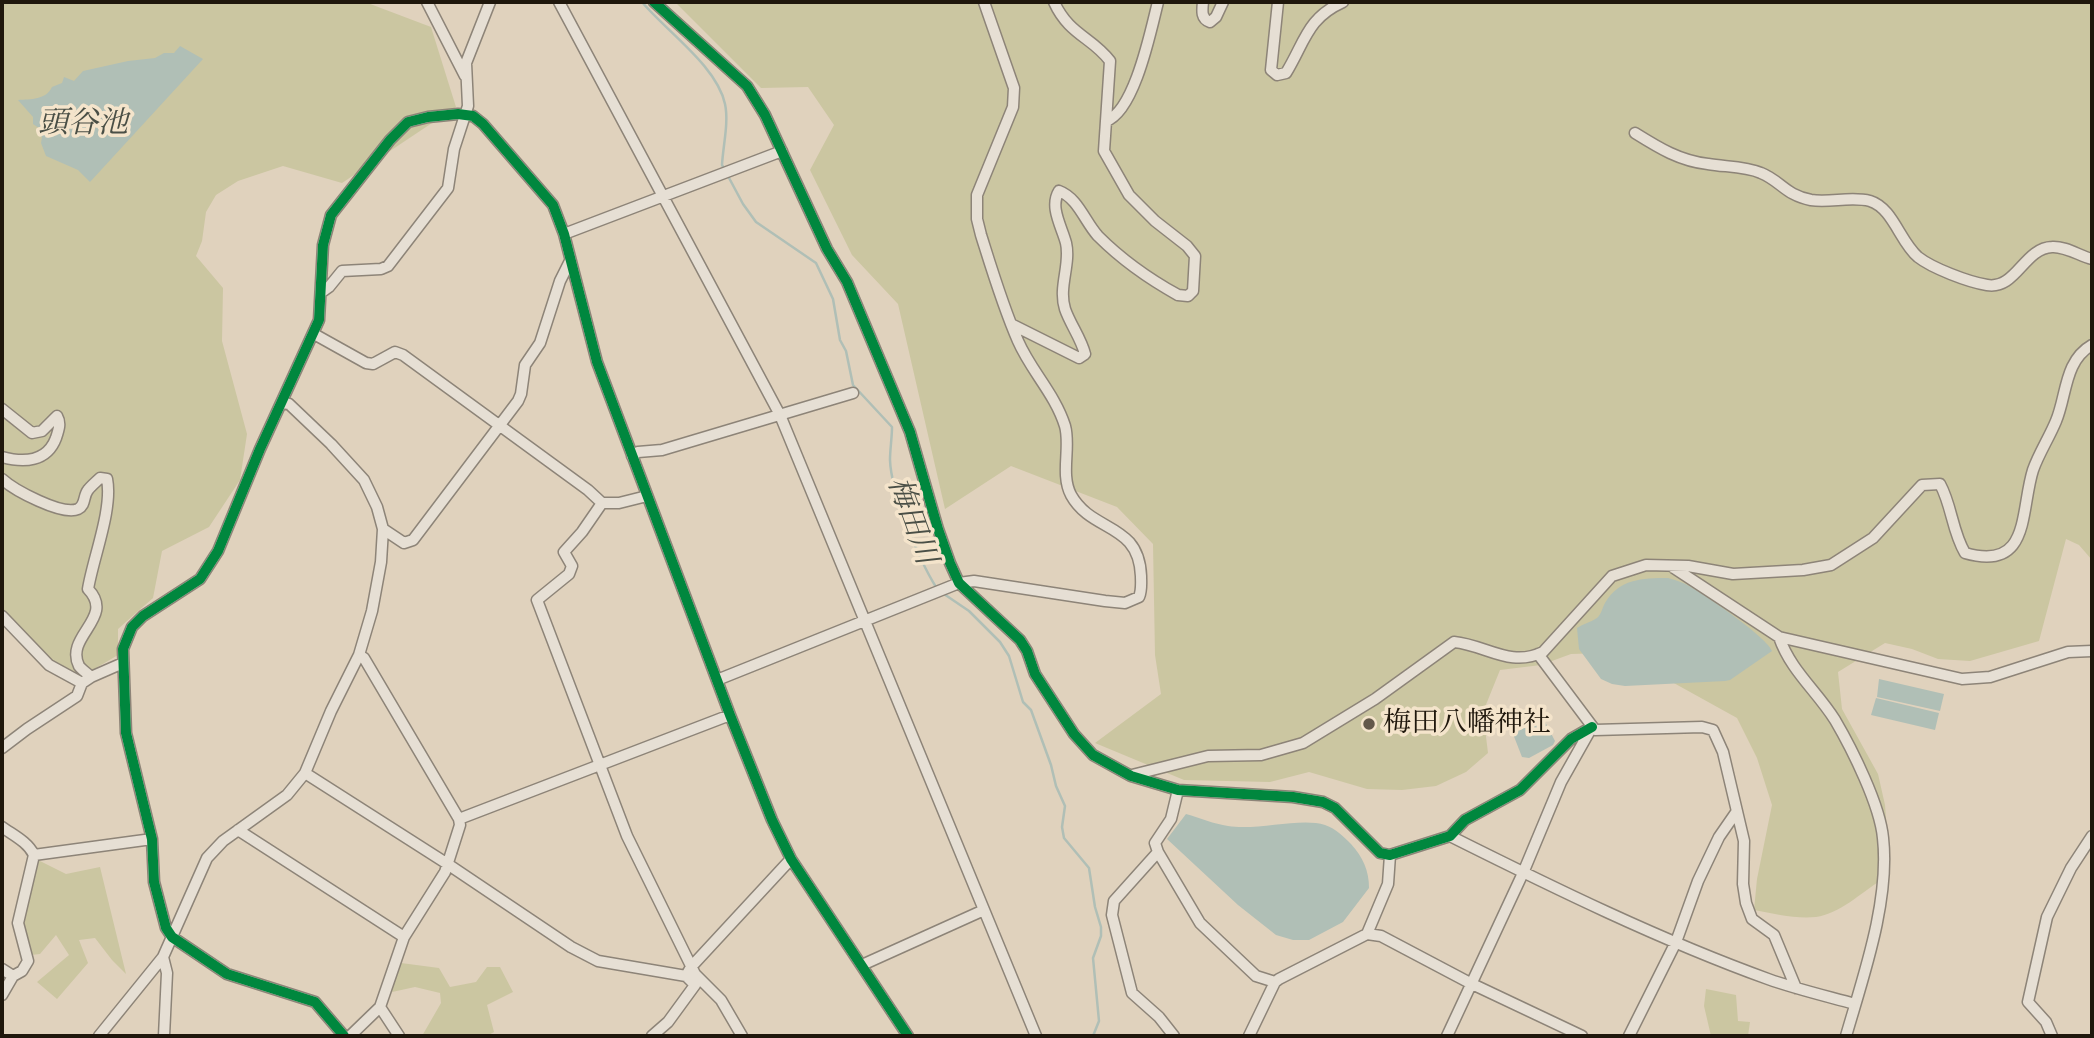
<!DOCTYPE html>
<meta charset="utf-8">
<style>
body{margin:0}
#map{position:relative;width:2094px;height:1038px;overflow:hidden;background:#e0d2bd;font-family:"Gentium Book Plus",serif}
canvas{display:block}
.frame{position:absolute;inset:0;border:4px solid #1f170c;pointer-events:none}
</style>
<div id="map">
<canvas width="2094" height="1038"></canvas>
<div class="frame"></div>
</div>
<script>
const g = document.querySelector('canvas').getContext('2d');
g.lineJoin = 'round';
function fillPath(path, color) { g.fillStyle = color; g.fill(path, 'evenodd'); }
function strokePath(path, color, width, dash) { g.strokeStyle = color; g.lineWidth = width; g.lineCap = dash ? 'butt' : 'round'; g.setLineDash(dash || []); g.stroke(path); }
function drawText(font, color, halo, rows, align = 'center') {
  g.font = font + ' "Gentium Book Plus","Noto Serif JP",serif'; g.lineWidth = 7; g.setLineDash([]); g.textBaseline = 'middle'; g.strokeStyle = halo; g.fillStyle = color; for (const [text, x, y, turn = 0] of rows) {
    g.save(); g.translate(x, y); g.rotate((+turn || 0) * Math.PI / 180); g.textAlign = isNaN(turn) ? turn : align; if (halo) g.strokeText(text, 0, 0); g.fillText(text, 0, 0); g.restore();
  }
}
fillPath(new Path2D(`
 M2,2H365L431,27L456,107L342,183L283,166L238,181L216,195L206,212L202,241L196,256L223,288L222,341L247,434L240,480L209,527L162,551L153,598L118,629V655L79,678L63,676L2,616Z
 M675,2H2092V560L2079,545L2066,539L2039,641L1970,661L1938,659L1912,649L1885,643L1838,672L1842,709L1878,774L1885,805L1888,843L1880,881C1861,893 1839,914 1816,917C1795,919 1775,914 1754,910L1757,879L1772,805L1757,758L1737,718L1663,677L1604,653L1571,654L1541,665L1500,670L1483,712L1488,753L1466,772L1436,786L1402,790L1367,789L1309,772L1270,782L1184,780L1095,743L1161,694L1155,655L1153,544L1117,507L1011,466L945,509L898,304L852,255L810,170L834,125L808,87L761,88Z
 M38,860L66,874L100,867L126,974L112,960L95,938L79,940L88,963L57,999L37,982L69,955L56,935L40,954L31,955L22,928L25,901Z
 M401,963L439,968L450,987L476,982L487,967H500L513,992L487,1005L494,1032L487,1036H422L441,1003L440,993L415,987L392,992L394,978Z
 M1706,989L1736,995L1738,1021L1750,1022L1748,1036H1711L1704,1006Z`), '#cbc6a1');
fillPath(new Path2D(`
 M180,46L203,59L90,182L78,170L46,156L41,143L42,137L38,134L39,128L33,124V117L18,100C31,99 46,100 52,87L62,83L64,77L74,81L83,71L128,61L155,58L164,53H174Z
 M1668,578C1675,580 1682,582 1689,586C1704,594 1768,638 1772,651L1730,680L1725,681L1625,686L1612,684L1601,679L1579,649L1577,628C1583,624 1591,622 1597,618C1602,613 1602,608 1605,603C1619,579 1642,578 1668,578Z
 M1879,679L1944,694L1940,711L1877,697Z
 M1876,698L1939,713L1935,730L1871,715Z
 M1543,718L1555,741L1553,745L1529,758L1522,757L1513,734Z
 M1186,814C1200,818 1214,824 1228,826C1257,831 1301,817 1325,825C1335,828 1344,837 1351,844C1363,857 1369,871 1369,888L1343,922L1309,940H1293L1276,935L1238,905L1167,839Z`), '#b0bfb6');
strokePath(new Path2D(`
 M642,2C666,31 717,66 725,104C729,122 723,146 722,165L725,170
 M728,176L743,204L756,222L816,263L833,299L840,340L846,351L853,385L892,427C892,438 890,449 890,460C891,492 919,560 936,587
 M941,592L969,611L1000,642L1009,656L1023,702L1031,710L1051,765L1056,786L1065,806L1062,827L1064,838L1089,868L1095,907L1101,927V936L1093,958L1099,1021L1093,1036`), '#b0bfb6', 2.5);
const minor = new Path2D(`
 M427,2L465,76
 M559,2L780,415L1036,1036
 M654,2L747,86L765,115L827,249L847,282L910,432L938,529L950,563L959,583L1020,640L1027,651L1035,674L1074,734L1093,755L1131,776L1178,790L1293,797L1323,802L1335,808L1380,853L1390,855L1450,836L1465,820L1520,790L1571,739L1592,727
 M1203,2C1202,11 1201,19 1210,22L1216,17L1223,2
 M1278,2L1271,70L1277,75L1286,73C1305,42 1307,18 1343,2
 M1106,121C1135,111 1151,29 1158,2
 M1635,133C1659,148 1680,161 1708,164C1725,167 1745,166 1761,173C1781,181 1785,195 1811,200C1830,203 1851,196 1870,201C1893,208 1900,242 1918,257C1932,268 1968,282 1987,285C2016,290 2024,248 2052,247C2065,246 2080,256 2092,259
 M564,234L782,151
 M322,292L329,287L342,271L381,269L388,266L448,188L454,149L468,106L466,63L490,2
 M1011,324L1079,358L1085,354C1081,338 1070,324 1065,309C1058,287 1071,264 1066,243C1062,227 1049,207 1059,191C1078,198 1085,222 1098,236C1122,260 1149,279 1178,295L1188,296L1193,291L1195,256L1187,246L1155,221L1129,195L1104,151L1110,61C1092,37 1069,35 1054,2
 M314,334L366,363L373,364L395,352L403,355L588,490L602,503H619L647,496
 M2,409L32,433L42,431L57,416C61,423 59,429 56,438C47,462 24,463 2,457
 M632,456L638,452L662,450L853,393
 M2,479C14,490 62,516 78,509C86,505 83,496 88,490C91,486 96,482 100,478L107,479C113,509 93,558 88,589C116,618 64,636 79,666C82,670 87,673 91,677
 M602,503L582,532L564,552L572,566L569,574L537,600L627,836L695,974L721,1000L742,1036
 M383,529L404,543L413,540L518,401L521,394L525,365L540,343L560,281L570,261
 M1671,566L1779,637L1962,679L1990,677L2068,652L2092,651
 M2,616L49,665L82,683
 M1779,637C1791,671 1816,690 1835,720C1852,749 1880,805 1883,838C1890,901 1863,977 1846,1036
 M1538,654L1595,730L1702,727L1713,730L1723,752L1744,841L1743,884L1746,903L1752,919L1774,935L1796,988
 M717,680L959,583L974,581L1105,601L1125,603L1139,597C1142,590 1141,583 1141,576C1139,522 1092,533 1071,495C1060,474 1071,447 1065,426C1055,394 1031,371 1018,341C1003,307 992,270 981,235L977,219V195L1013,107L1014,88L984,2
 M2,748L27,729L77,696L82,683L91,677L123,663
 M305,773L446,863L571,947L598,961L686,976
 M1132,775L1208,756L1261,755L1303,743L1375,699L1454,642C1486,645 1510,668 1543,652L1612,576L1646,565L1688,566L1733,574L1803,570L1831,565L1873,538L1922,485L1940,484C1952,506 1952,531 1965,553C2031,572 2020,511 2033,470C2039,453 2049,438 2056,421C2067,395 2064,361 2092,345
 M1178,790L1171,819L1155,843L1158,852L1200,923L1256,976L1275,982
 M459,819L730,715
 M2,827C13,835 28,842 34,855L18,923L28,961L22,971L13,976L2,995
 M238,830L404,937
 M1450,836C1552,887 1660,940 1768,979C1796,989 1826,996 1855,1004
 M1158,852L1114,901L1112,915L1132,993L1159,1017L1174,1036
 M34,855L152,839
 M1367,934L1388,884L1390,855
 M163,957L167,973L164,1036
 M862,965L984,910
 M2,969L13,976
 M380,1007L399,1036
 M99,1036L163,957L207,858L223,841L287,795L305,773L331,711L359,655L372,611L381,562L383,529L377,507L364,480L331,444L289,404L283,403
 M344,1036L315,1002L227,974L172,937L166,928L154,882L152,839L126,733L123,649L132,627L143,616L200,579L218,551L260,449L319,320L323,245L331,215L390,140L408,122L428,117L458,114L473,116L483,124L553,205L564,234L597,362L730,715L772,820L791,859L908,1036
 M350,1036L380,1007L404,937L445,872L460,825L459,819L364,658L359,655
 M652,1036L668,1022L695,985L686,976L691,967L791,859
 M1249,1036L1275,982L1279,979L1367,934L1381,936L1470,983L1582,1036
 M1447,1036L1523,873L1561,782L1592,727
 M1629,1036L1676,942L1698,881L1719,837L1737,811
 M2052,1036L2046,1022L2028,1002L2047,917L2071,868L2092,836`);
strokePath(minor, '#8d8478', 13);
strokePath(minor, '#e6dfd4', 10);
strokePath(new Path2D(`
 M654,2L747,86L765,115L827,249L847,282L910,432L938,529L950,563L959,583L1020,640L1027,651L1035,674L1074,734L1093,755L1131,776L1178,790L1293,797L1323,802L1335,808L1380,853L1390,855L1450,836L1465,820L1520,790L1571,739L1592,727
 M344,1036L315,1002L227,974L172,937L166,928L154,882L152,839L126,733L123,649L132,627L143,616L200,579L218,551L260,449L319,320L323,245L331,215L390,140L408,122L428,117L458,114L473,116L483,124L553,205L564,234L597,362L730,715L772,820L791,859L908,1036`), '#00873e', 10);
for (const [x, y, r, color] of [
 [1369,724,7,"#63584a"]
]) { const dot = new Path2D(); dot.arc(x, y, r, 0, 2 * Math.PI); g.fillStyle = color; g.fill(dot); strokePath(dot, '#f4e4cb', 2.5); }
drawText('28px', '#1f170c', '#f4e4cb', [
 ["梅田八幡神社",1383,724]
], 'left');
drawText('italic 30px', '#4a4f46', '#f4e4cb', [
 ["頭谷池",83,124],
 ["梅田川",911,521,70]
]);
</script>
